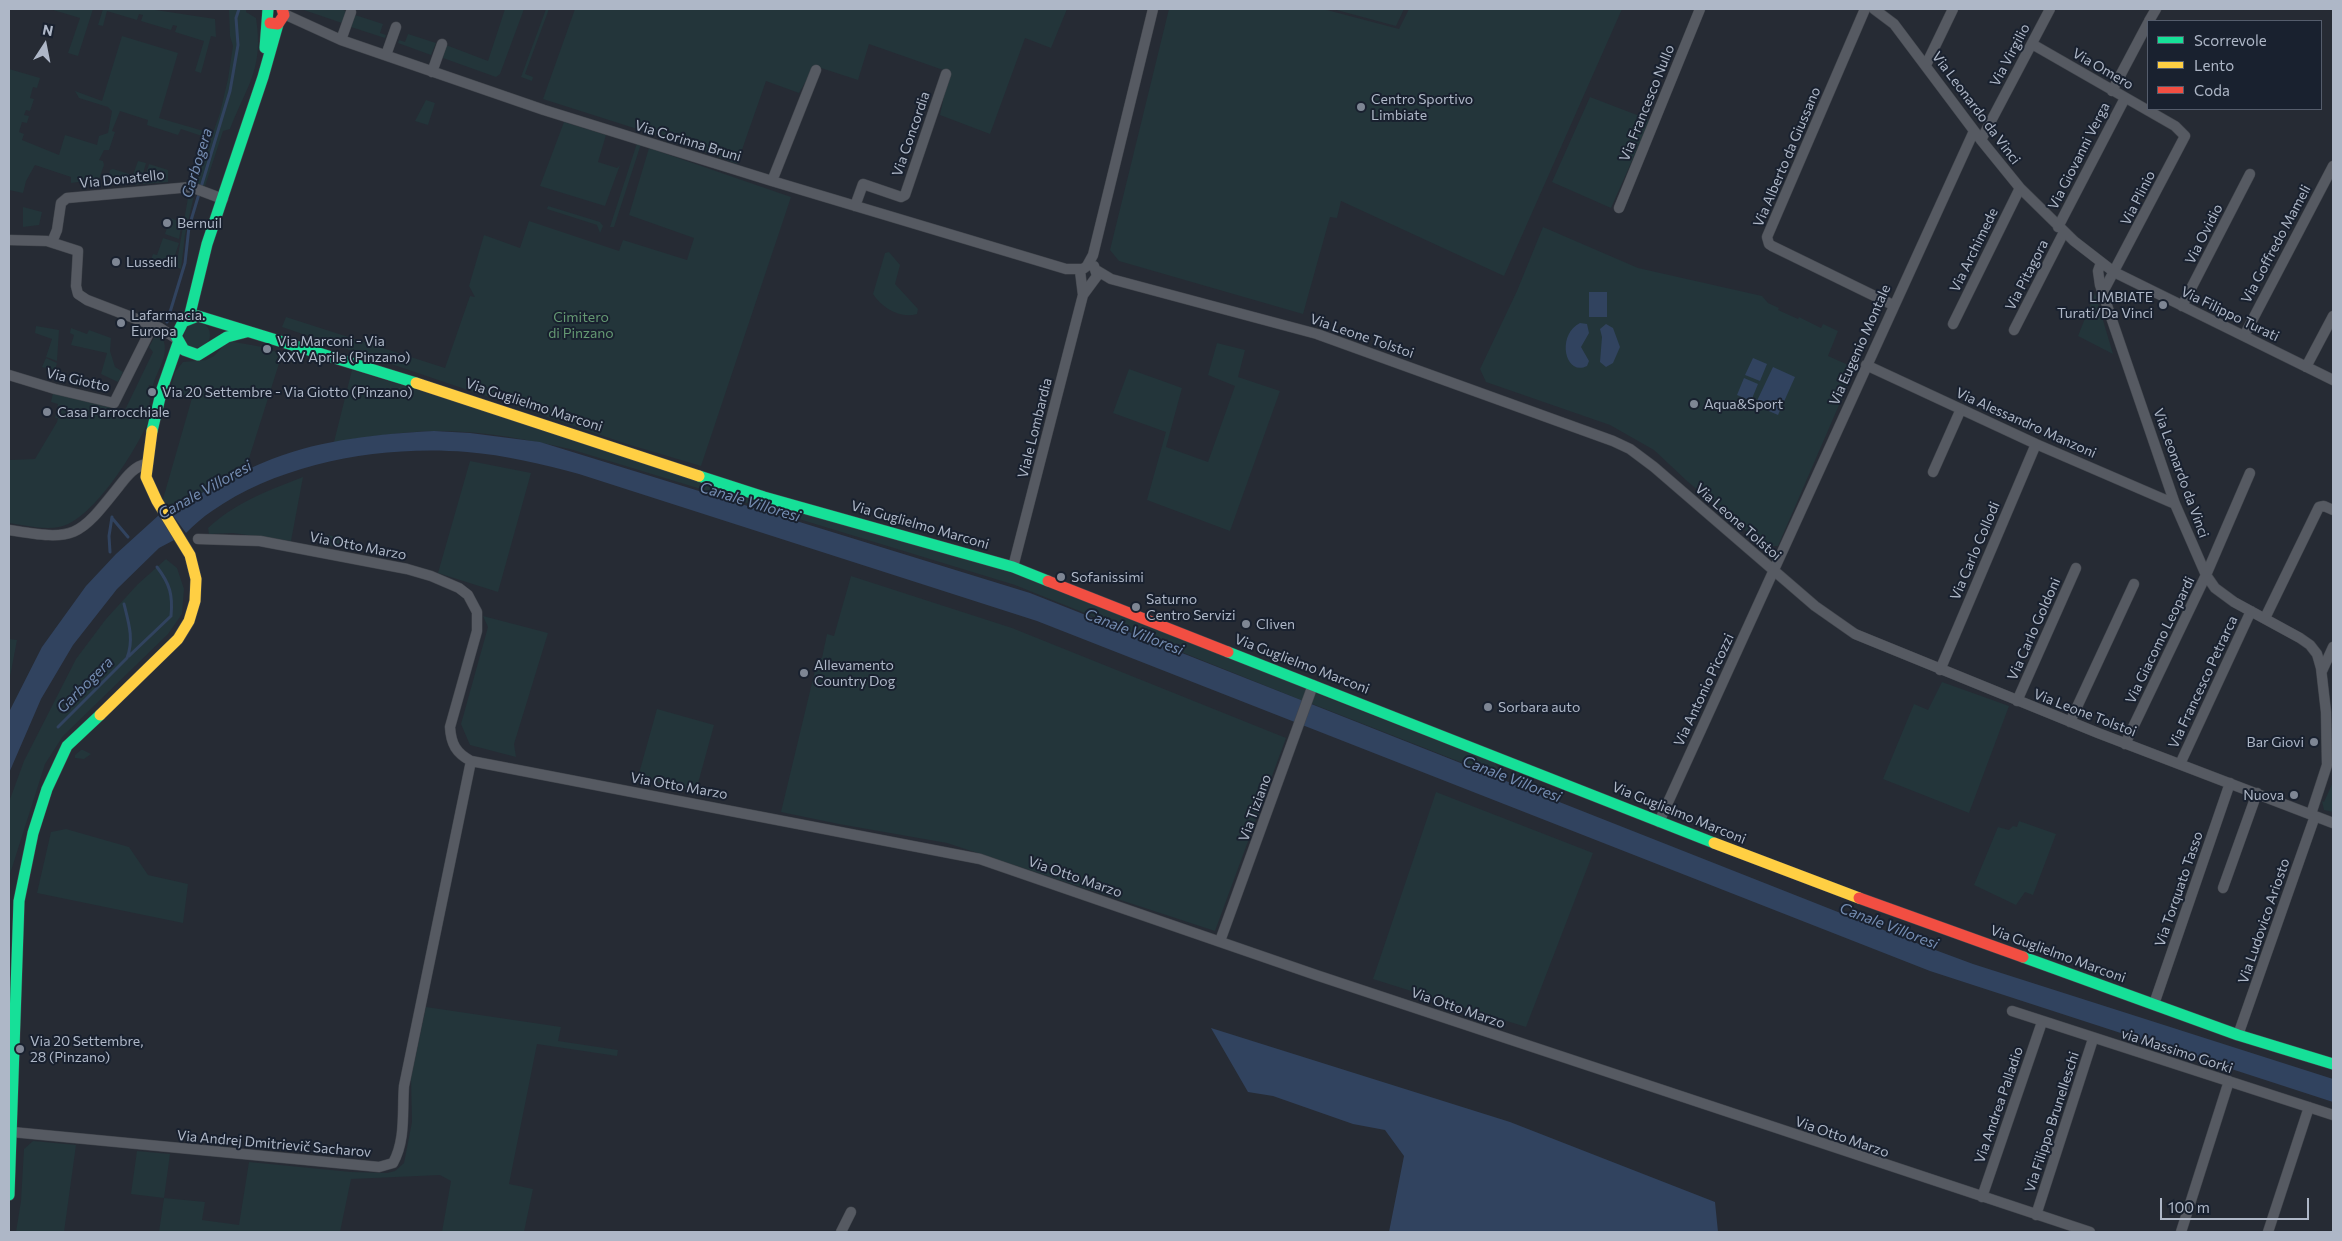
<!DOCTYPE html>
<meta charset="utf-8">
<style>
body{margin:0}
#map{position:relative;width:2342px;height:1241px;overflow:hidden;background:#262b34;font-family:Commissioner,sans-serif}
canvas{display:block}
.frame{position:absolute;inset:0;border:10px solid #aeb7c7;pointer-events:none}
.legend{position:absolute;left:2147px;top:20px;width:175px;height:90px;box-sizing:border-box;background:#19212f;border:1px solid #555d6c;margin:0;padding:6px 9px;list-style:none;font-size:15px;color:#aeb7c7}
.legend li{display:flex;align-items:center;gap:10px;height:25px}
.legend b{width:25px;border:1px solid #555d6c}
.north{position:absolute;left:20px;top:20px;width:50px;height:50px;-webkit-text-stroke:4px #19212f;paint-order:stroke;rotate:11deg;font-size:14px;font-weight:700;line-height:20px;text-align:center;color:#aeb7c7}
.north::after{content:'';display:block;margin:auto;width:18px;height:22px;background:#aeb7c7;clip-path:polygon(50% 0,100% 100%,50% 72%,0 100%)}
.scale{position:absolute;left:2160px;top:1198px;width:149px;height:22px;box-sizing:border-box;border:2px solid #aeb7c7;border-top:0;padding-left:6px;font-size:15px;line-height:18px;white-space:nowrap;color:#aeb7c7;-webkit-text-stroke:4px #19212f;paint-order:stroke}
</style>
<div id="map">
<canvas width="2342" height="1241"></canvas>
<div class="frame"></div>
<ul class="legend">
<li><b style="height:6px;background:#16e098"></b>Scorrevole</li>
<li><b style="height:6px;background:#ffcf43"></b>Lento</li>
<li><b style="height:6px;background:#f24e42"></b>Coda</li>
</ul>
<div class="north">N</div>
<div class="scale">100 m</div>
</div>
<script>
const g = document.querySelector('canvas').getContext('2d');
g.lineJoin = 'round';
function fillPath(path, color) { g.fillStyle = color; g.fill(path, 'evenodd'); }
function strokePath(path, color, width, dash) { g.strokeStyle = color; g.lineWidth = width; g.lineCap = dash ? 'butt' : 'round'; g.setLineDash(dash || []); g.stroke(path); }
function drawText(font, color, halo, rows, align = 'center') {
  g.font = font + ' Commissioner,sans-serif'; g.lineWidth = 4; g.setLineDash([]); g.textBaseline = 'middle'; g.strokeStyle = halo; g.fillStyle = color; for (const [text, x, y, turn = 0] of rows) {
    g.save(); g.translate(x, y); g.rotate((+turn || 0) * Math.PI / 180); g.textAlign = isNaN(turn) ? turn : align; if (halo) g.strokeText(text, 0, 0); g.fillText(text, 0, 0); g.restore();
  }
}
fillPath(new Path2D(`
 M50,9H93L78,56L68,53L80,18Z
 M103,9H149L215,19L216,37L211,36L201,73L195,71L204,41L175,32L177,26L173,25L171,30L141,21L143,15L139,14L137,20L107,11L103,26L98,25Z
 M229,9H246V12L256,18C264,69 247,85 230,129L223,131L205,186L198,185L196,182L220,113L228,79L233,46L230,36Z
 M301,9H340L346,11L342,23Z
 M505,9H524L500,74L496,77L443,58L446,45L488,61Z
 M546,9H549L525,74L533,77L532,81L521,77Z
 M575,9H1067L1051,48L1025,38L990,134L940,115L949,72L869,44L858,80L815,66L799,93L766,81L737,164L678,142L543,99Z
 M1169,9H1323L1399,29L1409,9H1622L1504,276L1341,201L1337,218L1330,217L1303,314L1119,261L1110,250Z
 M1333,9H1404L1396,26Z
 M355,15L383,24L380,33L386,35L385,38L351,27Z
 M408,34L436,43L431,55L398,43L399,40L405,42Z
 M122,36L178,53L159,118L207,132L205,137L181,129L178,135L147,125L148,120L120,111L112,131L115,132L109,150H104L99,160L103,161L104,165L99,179L71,183V177L35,165L26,181L23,193L9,190V69L40,78L37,88L33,87L30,98L34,99L30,111L26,110L24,115L29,116L27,123L22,122L19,132L24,134L22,140L59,155L65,135L97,145L99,136L108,133L112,111L108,107L79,98L75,91L102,101Z
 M1590,97L1650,120L1611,208L1552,182Z
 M426,100L435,103L428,125L415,121Z
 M564,122L606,135L598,162L617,168L620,165L605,206L540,186Z
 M637,143L641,144L614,227H610Z
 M649,148L791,197L701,466L627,444L282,327L286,317L445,368L470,296L475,297L469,286L484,235L520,248L529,221L619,251L623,240L687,260L694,238L629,215Z
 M138,161L146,163L140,184L135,185L133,175Z
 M149,164L168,170V182L143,184Z
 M113,169L129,174L130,177L108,179L110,170Z
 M195,191L185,235L181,269L176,267L189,192Z
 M548,206L600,222L603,226L600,233L597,225L547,209Z
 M23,207L42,212L39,225L23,227Z
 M170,218L182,222L179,239L165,234Z
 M1543,227L1638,268L1762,296L1768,303L1779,308L1778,310L1798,319L1799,317L1821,328L1823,324L1838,331L1828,356L1855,368L1778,546H1764L1687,481L1654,450L1610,425L1486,382L1480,369L1517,291Z
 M163,238L179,243L170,270L150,263L153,254L157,255Z
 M889,252L900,265L895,284L918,309L917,314C900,319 882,308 873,294L885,253Z
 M2095,293L2113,354L2078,336Z
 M184 335a13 13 0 1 1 26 0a13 13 0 1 1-26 0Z
 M36,326L59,330L57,361L46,357L52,339L35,333Z
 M71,328L87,334L89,330L111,338L110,351L115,367L123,372L118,382L101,374L107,353L71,345L74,335L70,333Z
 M155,336L163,339C170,356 156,371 153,386L149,385L147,393L151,394C148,405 151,413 147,424C135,452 91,522 59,527C42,530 25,525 9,523V460L35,459L57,422L58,418H55L58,404L51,402L53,393L116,409L129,415V412L125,410L153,352L149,347Z
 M228,341L263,347L282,354L245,471L169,510L163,499L192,398L170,392L175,372L183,362L206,360L214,356Z
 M1217,343L1245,350L1238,377L1280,391L1230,531L1147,500L1166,432L1113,413L1129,369L1182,388L1166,447L1208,462L1235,386L1208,375Z
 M46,358L57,363L55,370L42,367Z
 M352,370L1001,569L1308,687L1306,702L1015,585L570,449C526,439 479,430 433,431C400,432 367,437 334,442Z
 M470,461L531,473L498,592L438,573Z
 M303,477L291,541L233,533L209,534L208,528C235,503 269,490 303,477Z
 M328,535L350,540L348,548L325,545Z
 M166,559L177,568L184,589L182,614L168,634L63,736L45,764L9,877V802L24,761L76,659L106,619L138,584Z
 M851,576L1012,628L1286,738L1215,931L947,843L839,824L781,812L818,658H822L827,634L834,636Z
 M483,616L548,633L514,744L516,757L470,745L461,724L488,627Z
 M9,639L17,640L9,682Z
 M1942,682L2009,706L1969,813L1883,779L1914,704L1928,710Z
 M1315,693L1495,763L1499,770L1496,776L1310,703Z
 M657,709L714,725L697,787L692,790L638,777Z
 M81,750H83L91,754L84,759L75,758V755Z
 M2333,782V812L2324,810L2322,801L2324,802Z
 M1436,792L1593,853L1526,1027L1373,979Z
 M2019,821L2056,834L2033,895L2025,892L2016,905L1974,885L1998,827L2009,830L2013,826L2017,827Z
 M66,829L129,847L148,875L188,884L183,923L37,893L51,832Z
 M426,1007L561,1027L558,1041L618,1050L617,1056L537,1044L509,1184L533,1189L524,1232H442L451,1181L440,1175L351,1179L340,1232H159L164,1198L131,1194L137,1151L170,1154L164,1198L205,1202L202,1220L239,1225L249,1162L351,1172L387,1173L395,1171L404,1163L412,1122L411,1078Z
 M33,1141L76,1145L64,1232H16L21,1201L24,1149Z`), '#23353a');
fillPath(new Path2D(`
 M1589,292H1607V317H1589Z
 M1580,323L1587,324L1589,333L1581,347L1589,361L1587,366C1565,377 1556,335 1580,323Z
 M1606,324L1613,328L1620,347L1613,363L1606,367L1600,362L1602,337L1600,329Z
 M1753,358L1767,364L1760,381L1745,375Z
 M1773,367L1795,377L1778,415L1755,405Z
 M1744,378L1758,384L1751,401L1737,395Z
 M434,431L470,433L540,442L1030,593L1919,944L1973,964L2333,1079V1102L1930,971L1037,621L579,474C542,464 505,455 467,452C383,445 282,462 212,511C203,517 194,525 186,533L169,510C204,493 236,473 272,459C324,439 379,434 434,431Z
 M159,515L176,539L159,548L117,589L73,645L41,699L9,773V712L42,647L86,586L116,554Z
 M1211,1028L1510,1122L1715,1202L1718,1232H1389L1404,1156L1385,1130L1353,1124L1273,1096L1248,1092Z`), '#31435f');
strokePath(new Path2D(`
 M167,322L185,263L189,227L230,91L238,45L236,18L239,9
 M112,518L128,537
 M110,552L109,536L112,517
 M129,656L171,616C173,595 170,584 157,567
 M58,727L127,658C134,640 129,624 124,604`), '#31435f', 3);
const street = new Path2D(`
 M1865,9L1767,237L1769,244L1772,246L1893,305
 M1874,9L1894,24L1981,140L2020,188L2074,241L2114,272L2333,380
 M284,14L341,40L544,110L772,181L1066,269H1082
 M2149,21L2156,9
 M341,40L351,12
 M2032,44L2175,126L2185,136L2103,292
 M386,55L396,27
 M1926,65L1953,9
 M432,72L442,44
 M2112,91L2148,23
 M1981,140L2050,9
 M772,181L816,70
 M855,206L863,184L901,197L905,195L946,74
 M1619,208L1700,9
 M2058,227L2125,98
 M9,240L47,241L78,251L76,286L78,294L87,300L160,328L177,339
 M52,242L57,230L61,203L67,198L191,187L223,199
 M2101,263L2098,271L2100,285L2175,504L2206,575L2215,588L2234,602L2300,638L2310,645L2317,654L2321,668L2326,712L2327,765L2311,814
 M1096,270L1111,279L1317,334L1613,441L1630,449L1654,467L1815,606L1855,634L2098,733L2333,823
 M1083,295L1097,276L1094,266
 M2182,306L2250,174
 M1953,324L2020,188
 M2014,330L2064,232
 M2244,336L2333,166
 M1866,365L2036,444L2175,504
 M2306,367L2333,316
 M9,375L55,389L114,403L153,325
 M1933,472L1961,409
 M9,530C76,541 78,538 120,485C127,476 135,466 146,464
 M198,539L260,541L407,569L431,576L459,588L468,595L477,612V631L450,727C451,744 456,753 471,761L980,859L1316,975L2090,1232
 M1013,567L1083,295L1080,271L1087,266L1093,255L1153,9
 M2265,618L2319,507L2324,506L2333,510
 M1940,670L2036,444
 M2322,671L2333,647
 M2017,701L2076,568
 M2070,722L2134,584
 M2125,744L2206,575L2250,473
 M2180,764L2251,611
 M1659,822C1764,592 1867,361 1974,131
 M2223,888L2257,793
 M1220,941L1313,685
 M2154,1004L2230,783
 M2012,1011L2333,1115
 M2238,1035L2315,816
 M12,1132L379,1167L393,1163C406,1140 402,1111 404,1086L471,761
 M1982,1197L2042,1022
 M2036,1215L2093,1039
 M841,1232L851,1212
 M2181,1232L2229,1081
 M2268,1232L2309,1107`);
const fast = new Path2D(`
 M265,48L268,9
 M189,318L207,244L263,77L278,24
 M246,332L227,337L198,355L184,350L176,336L183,322L198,316L416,383
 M152,431L162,389L178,343
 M699,476L764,497L1013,567L1048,581
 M1228,652L1714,843
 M2023,957L2238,1035L2333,1064
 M9,1195L19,901L33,833L47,789L67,746L100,715`);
const slow = new Path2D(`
 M416,383L699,476
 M100,715L178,639L189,621L195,601L196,579L190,555L157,501L146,477L152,431
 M1714,843L1859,898`);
const jam = new Path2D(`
 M270,23L278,24L284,15L282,9
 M1048,581L1228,652
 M1859,898L2023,957`);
strokePath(street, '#42464d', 11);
strokePath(fast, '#42464d', 12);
strokePath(slow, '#42464d', 12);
strokePath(jam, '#42464d', 12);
strokePath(street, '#565a62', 10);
strokePath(fast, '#16e098', 11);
strokePath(slow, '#ffcf43', 11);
strokePath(jam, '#f24e42', 11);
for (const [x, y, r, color] of [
 [1361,107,5,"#7e8694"],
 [167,223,5,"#7e8694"],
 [116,262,5,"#7e8694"],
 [2163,305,5,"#7e8694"],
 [121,323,5,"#7e8694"],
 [267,349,5,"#7e8694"],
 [152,392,5,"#7e8694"],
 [1694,404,5,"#7e8694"],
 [47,412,5,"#7e8694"],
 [1061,577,5,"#7e8694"],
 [1136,607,5,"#7e8694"],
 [1246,624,5,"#7e8694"],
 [804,673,5,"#7e8694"],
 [1488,707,5,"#7e8694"],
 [2314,742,5,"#7e8694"],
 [2294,795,5,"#7e8694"],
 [20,1049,5,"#7e8694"]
]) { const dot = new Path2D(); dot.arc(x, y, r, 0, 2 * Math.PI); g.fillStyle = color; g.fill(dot); strokePath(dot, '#19212f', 2); }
drawText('14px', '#aeb7c7', '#19212f', [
 ["Via Virgilio",2010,55,-62],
 ["Via Omero",2103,69,30],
 ["Via Francesco Nullo",1647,103,-68],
 ["Via Leonardo da Vinci",1976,108,53],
 ["Via Concordia",911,134,-71],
 ["Via Corinna Bruni",688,141,17],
 ["Via Giovanni Verga",2079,156,-63],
 ["Via Alberto da Giussano",1787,157,-67],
 ["Via Donatello",122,179,-6],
 ["Via Plinio",2138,198,-63],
 ["Via Ovidio",2204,234,-63],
 ["Via Goffredo Mameli",2276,244,-62],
 ["Via Archimede",1974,250,-64],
 ["Via Pitagora",2027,275,-63],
 ["Via Filippo Turati",2230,314,26],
 ["Via Leone Tolstoi",1362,336,19],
 ["Via Eugenio Montale",1860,345,-66],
 ["Via Giotto",78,380,13],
 ["Via Guglielmo Marconi",534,405,18],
 ["Via Alessandro Manzoni",2026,423,24],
 ["Viale Lombardia",1035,428,-76],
 ["Via Leonardo da Vinci",2181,473,70],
 ["Via Leone Tolstoi",1738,522,41],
 ["Via Guglielmo Marconi",920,525,16],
 ["Via Otto Marzo",358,546,11],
 ["Via Carlo Collodi",1975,551,-67],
 ["Via Carlo Goldoni",2034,629,-66],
 ["Via Giacomo Leopardi",2160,640,-64],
 ["Via Guglielmo Marconi",1302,664,21],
 ["Via Francesco Petrarca",2203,682,-65],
 ["Via Antonio Picozzi",1704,690,-65],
 ["Via Leone Tolstoi",2085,713,21],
 ["Via Otto Marzo",679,786,10],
 ["Via Tiziano",1255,808,-70],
 ["Via Guglielmo Marconi",1679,813,22],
 ["Via Otto Marzo",1075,877,19],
 ["Via Torquato Tasso",2179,889,-71],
 ["Via Ludovico Ariosto",2264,921,-71],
 ["Via Guglielmo Marconi",2058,954,20],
 ["Via Otto Marzo",1458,1008,19],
 ["via Massimo Gorki",2177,1051,18],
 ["Via Andrea Palladio",1999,1105,-71],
 ["Via Filippo Brunelleschi",2052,1122,-72],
 ["Via Otto Marzo",1842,1137,19],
 ["Via Andrej Dmitrievič Sacharov",274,1144,5]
]);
drawText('14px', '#aeb7c7', '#19212f', [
 ["Centro Sportivo",1371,99],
 ["Limbiate",1371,115],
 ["Bernuil",177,223],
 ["Lussedil",126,262],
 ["LIMBIATE",2153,297,"right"],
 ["Turati/Da Vinci",2153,313,"right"],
 ["Lafarmacia.",131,315],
 ["Europa",131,331],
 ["Via Marconi - Via",277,341],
 ["XXV Aprile (Pinzano)",277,357],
 ["Via 20 Settembre - Via Giotto (Pinzano)",162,392],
 ["Aqua&Sport",1704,404],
 ["Casa Parrocchiale",57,412],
 ["Sofanissimi",1071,577],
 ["Saturno",1146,599],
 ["Centro Servizi",1146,615],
 ["Cliven",1256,624],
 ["Allevamento",814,665],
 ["Country Dog",814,681],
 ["Sorbara auto",1498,707],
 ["Bar Giovi",2304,742,"right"],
 ["Nuova",2284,795,"right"],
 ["Via 20 Settembre,",30,1041],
 ["28 (Pinzano)",30,1057]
], 'left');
drawText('14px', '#649872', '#19212f', [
 ["Cimitero",581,317],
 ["di Pinzano",581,333]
]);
drawText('italic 15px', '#748cb1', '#19212f', [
 ["Garbogera",197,163,-73],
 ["Canale Villoresi",205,490,-29],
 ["Canale Villoresi",750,502,17],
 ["Canale Villoresi",1134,632,21],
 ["Garbogera",85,685,-45],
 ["Canale Villoresi",1512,779,21],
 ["Canale Villoresi",1889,926,21]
]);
</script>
